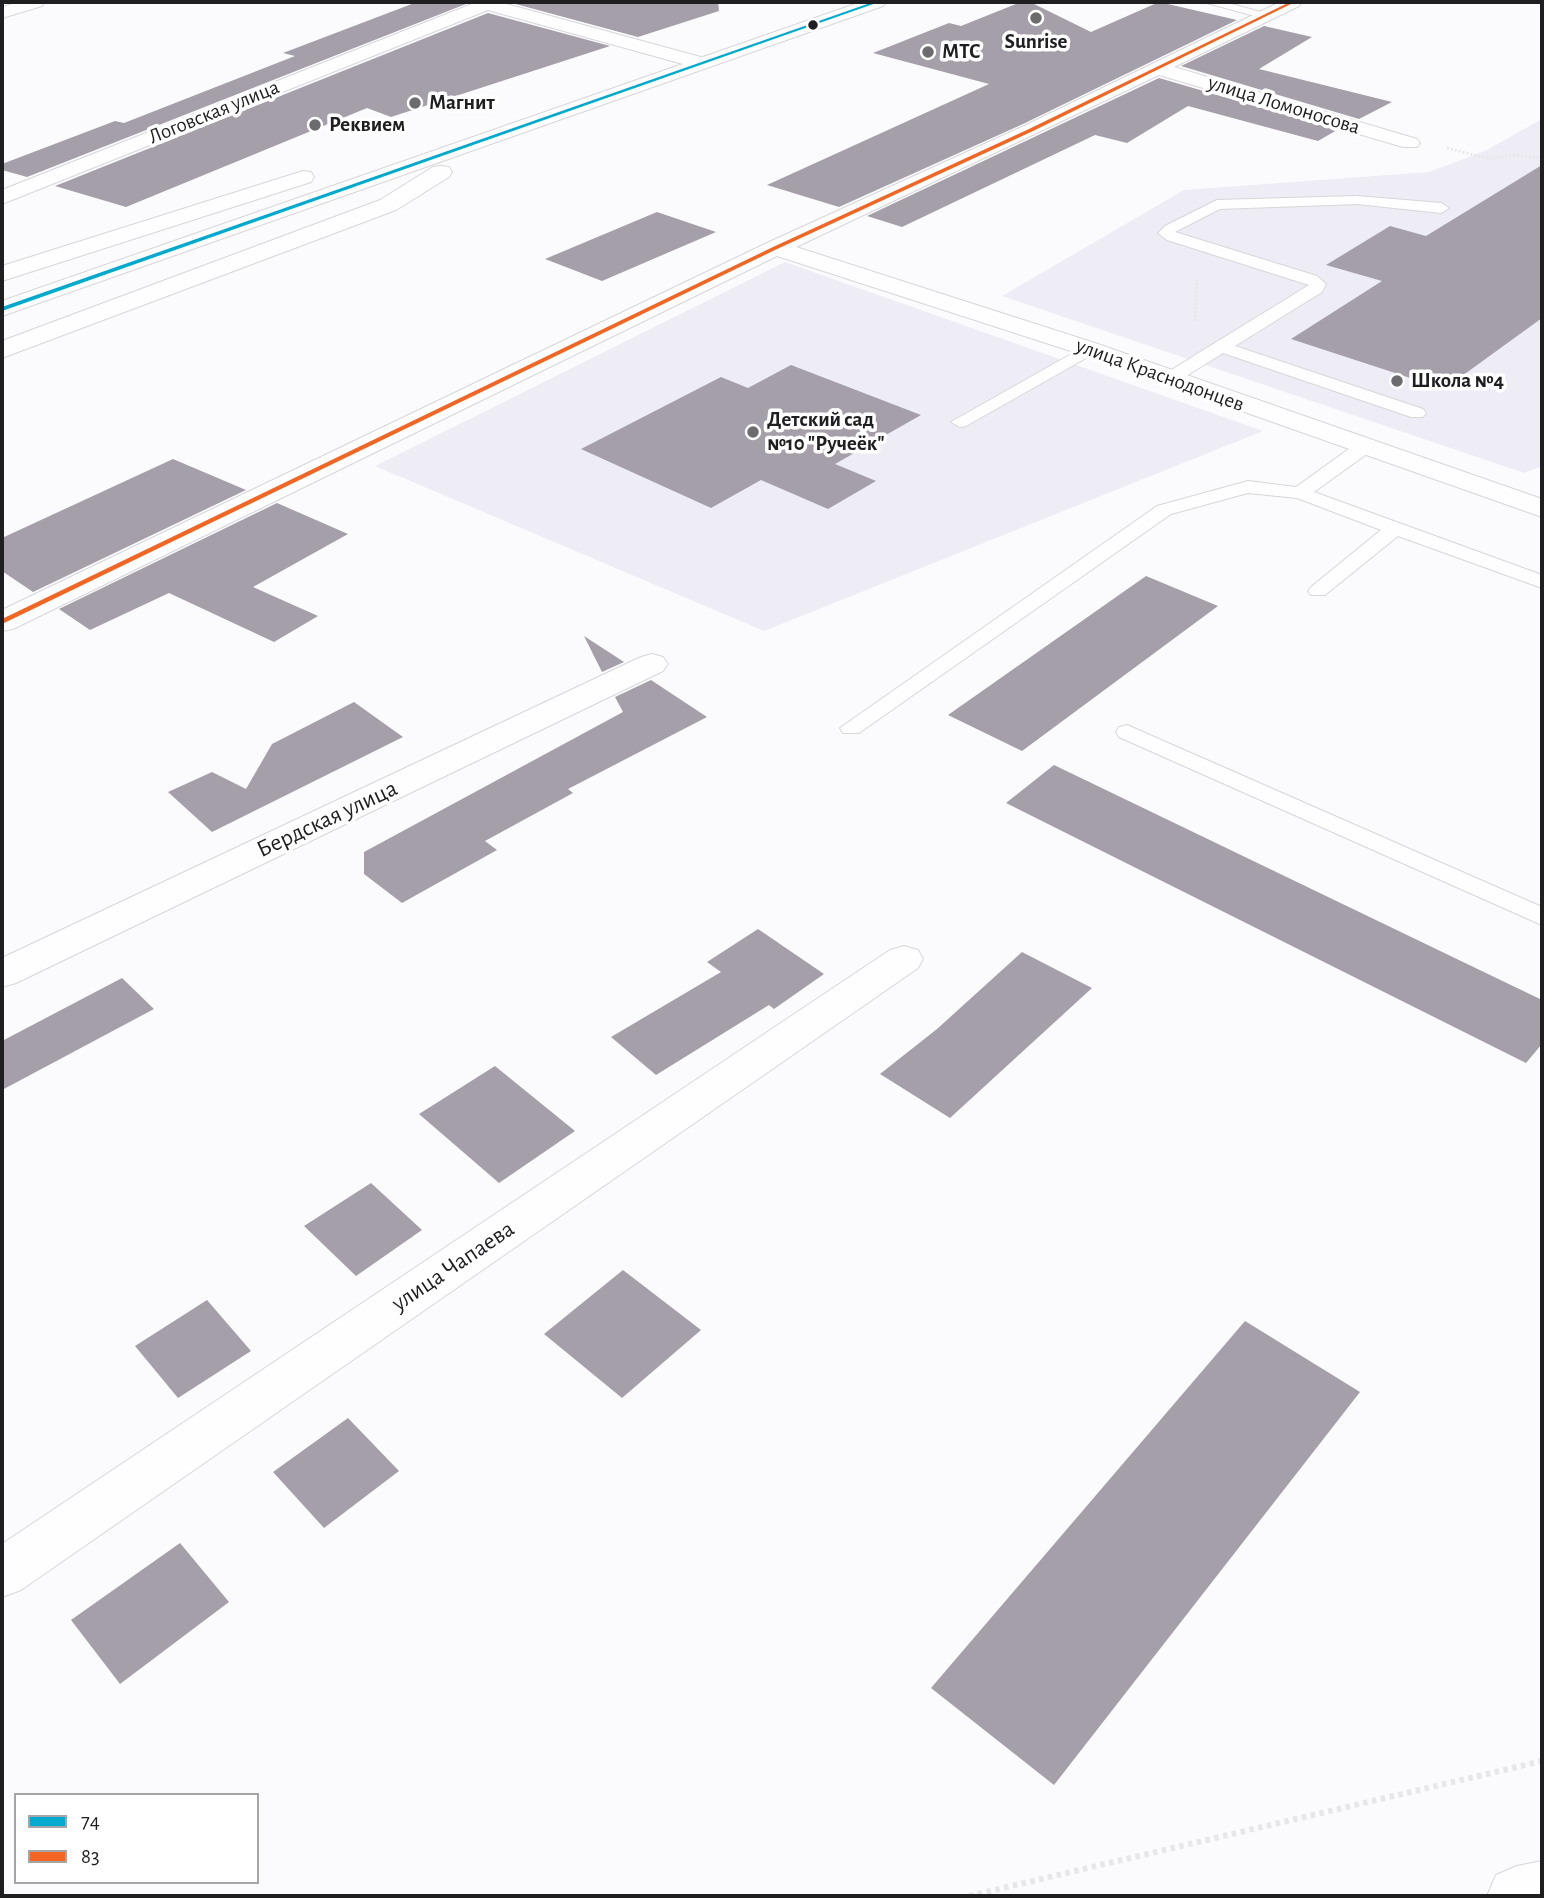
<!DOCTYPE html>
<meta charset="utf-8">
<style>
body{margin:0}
#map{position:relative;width:1544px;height:1898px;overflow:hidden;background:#fbfbfe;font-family:"Alegreya Sans",sans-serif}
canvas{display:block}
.frame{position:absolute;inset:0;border:4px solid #1f1f22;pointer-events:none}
.legend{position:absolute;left:14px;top:1793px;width:245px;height:91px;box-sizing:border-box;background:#fff;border:2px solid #a5a5a7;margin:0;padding:9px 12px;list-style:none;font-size:21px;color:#1f1f22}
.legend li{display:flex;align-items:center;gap:14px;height:35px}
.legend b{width:35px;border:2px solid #a5a5a7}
</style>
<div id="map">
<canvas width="1544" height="1898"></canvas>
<div class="frame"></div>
<ul class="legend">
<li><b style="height:9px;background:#00a9ce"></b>74</li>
<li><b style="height:9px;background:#f26522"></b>83</li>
</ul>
</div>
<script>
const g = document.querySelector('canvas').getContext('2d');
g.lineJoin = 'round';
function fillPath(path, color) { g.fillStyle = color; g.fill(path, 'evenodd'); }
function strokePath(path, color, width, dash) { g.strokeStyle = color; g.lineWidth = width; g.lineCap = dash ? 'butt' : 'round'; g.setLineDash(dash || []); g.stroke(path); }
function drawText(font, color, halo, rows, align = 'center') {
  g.font = font + ' "Alegreya Sans",sans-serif'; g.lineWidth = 7; g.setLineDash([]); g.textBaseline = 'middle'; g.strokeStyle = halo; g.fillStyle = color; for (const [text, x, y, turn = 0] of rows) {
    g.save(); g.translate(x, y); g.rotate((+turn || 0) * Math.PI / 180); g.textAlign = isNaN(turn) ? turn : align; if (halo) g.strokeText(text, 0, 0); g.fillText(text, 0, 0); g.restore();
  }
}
fillPath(new Path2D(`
 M1542,119V466L1524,473L1002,296L1184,190L1429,172L1487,150Z
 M785,262L1263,431L764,631L375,466Z`), '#eeedf6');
fillPath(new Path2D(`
 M417,2H471L27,177L2,170V164L115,121L124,123L295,56L283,53Z
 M508,2H718L719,11L638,37Z
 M1021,2H1030L1091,32L1159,2L1237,20L1023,124L839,207L767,185L989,84L873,53L949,23L961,26Z
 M488,13L610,46L391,117L367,108L126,207L55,186Z
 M1264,26L1312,37L1259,69L1392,102L1359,119L1181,66Z
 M1159,78L1337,130L1318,141L1188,106L1127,143L1095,135L902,227L867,216Z
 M1542,165V318L1444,389L1291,339L1382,281L1326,265L1390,226L1426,236Z
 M657,212L716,232L602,281L545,259Z
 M791,365L921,415L835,464L876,481L828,509L761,480L711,508L581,449L721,377L748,388Z
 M173,459L246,490L33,592L2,571V538Z
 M277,503L348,534L253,587L318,616L274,642L169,593L90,630L59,609Z
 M1146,576L1218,606L1022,751L948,715Z
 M584,636L624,662L602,672Z
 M651,680L707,717L568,789L573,793L485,841L497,850L402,903L364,874V852L623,712L615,697Z
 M354,702L403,737L212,832L168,792L212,772L246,789L272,744Z
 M1054,765L1542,1000V1044L1526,1063L1006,803Z
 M758,929L824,974L774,1009L769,1005L656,1075L611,1037L721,972L707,962Z
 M1022,952L1092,988L950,1118L880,1074L937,1029Z
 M122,978L154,1009L2,1090V1041Z
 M495,1066L575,1131L499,1183L419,1114Z
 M371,1183L422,1230L356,1276L304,1226Z
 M623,1270L701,1330L622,1398L544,1334Z
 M207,1300L251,1351L178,1398L135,1346Z
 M1245,1321L1360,1392L1054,1785L931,1688Z
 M348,1418L399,1471L324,1528L273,1472Z
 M180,1543L229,1602L120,1684L71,1620Z`), '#a49fa9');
const service = new Path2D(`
 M1203,2H1224L1272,15L1266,19Z
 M1357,196L1441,203L1449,208L1441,213L1357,204L1220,209L1175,232L1317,276L1326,284L1322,292L1235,346L1423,409L1426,413L1423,417H1411L1223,353L1175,383H1163L1160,379L1163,375L1309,285L1167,240L1158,233L1165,226L1217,200Z
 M1089,344L1095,345L1098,349L1095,353L966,426L960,427L951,422Z
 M1364,441L1373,447L1371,451L1314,492L1542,575V588L1398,536L1325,595H1311L1308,591L1311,587L1381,530L1297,498L1248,493L1171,514L859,733H843L840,728L1157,506L1248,481L1296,487L1357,443Z
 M1127,725L1542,907V925L1119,737L1116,732L1119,727Z`);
const minor = new Path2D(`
 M19,2H45L42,6L2,18V7Z
 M477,2H499L708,59L710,63L701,69L488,10L2,204V190Z
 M1280,2H1302L1299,6L1174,67L1417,139L1420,143L1417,147H1403L1159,75L796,247L1098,344L1542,499V517L1080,354L777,256L13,629L2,631V610L767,243L1024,126Z
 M652,654L663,657L668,664L663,671L16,983L2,987V958L641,657Z
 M904,946L918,950L923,959L918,968L21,1590L2,1597V1544L890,950Z`);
const secondary = new Path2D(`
 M861,2H886L883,6L2,316V301Z
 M441,166L449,167L452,172L449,177L396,210L2,358V341L380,200L433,167Z
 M303,171L311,172L314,177L311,182L2,281V266Z
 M1542,1861V1896H1487L1496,1875L1517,1866Z`);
strokePath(service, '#d7d7da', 2);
strokePath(minor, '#d7d7da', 2);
strokePath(secondary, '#d7d7da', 2);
strokePath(new Path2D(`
 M1447,148L1489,159L1511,155L1542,158
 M1195,321L1197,280`), '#e7e7e7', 2.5, [2, 2]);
strokePath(new Path2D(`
 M969,1896L1542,1761`), '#e7e7e7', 6, [4.5, 4.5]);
fillPath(service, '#fefeff');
fillPath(minor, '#fefeff');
fillPath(secondary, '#fefeff');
fillPath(new Path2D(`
 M873,2H879L2,311V307Z`), '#00a9ce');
fillPath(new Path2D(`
 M1290,2H1295L1033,131L777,249L2,624V619L773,247L1029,129Z`), '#f26522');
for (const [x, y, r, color] of [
 [1036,18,7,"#6c6c6f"],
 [813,25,6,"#1f1f22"],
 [928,52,7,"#6c6c6f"],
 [415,103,7,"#6c6c6f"],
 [315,125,7,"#6c6c6f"],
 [1397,381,7,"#6c6c6f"],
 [753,432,7,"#6c6c6f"]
]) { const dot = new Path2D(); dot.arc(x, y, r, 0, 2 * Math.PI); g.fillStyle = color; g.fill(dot); strokePath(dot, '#fff', 2.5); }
drawText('bold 21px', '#1f1f22', '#fff', [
 ["Sunrise",1036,42,"center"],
 ["МТС",942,52],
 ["Магнит",429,103],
 ["Реквием",329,125],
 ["Школа №4",1411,381],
 ["Детский сад",767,420],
 ["№10 \"Ручеёк\"",767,444]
], 'left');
drawText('21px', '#1f1f22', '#fff', [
 ["улица Ломоносова",1284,105,17],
 ["Логовская улица",214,112,-22],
 ["улица Краснодонцев",1160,375,20]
]);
drawText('24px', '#1f1f22', '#fff', [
 ["Бердская улица",327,819,-25],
 ["улица Чапаева",453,1266,-34]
]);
</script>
